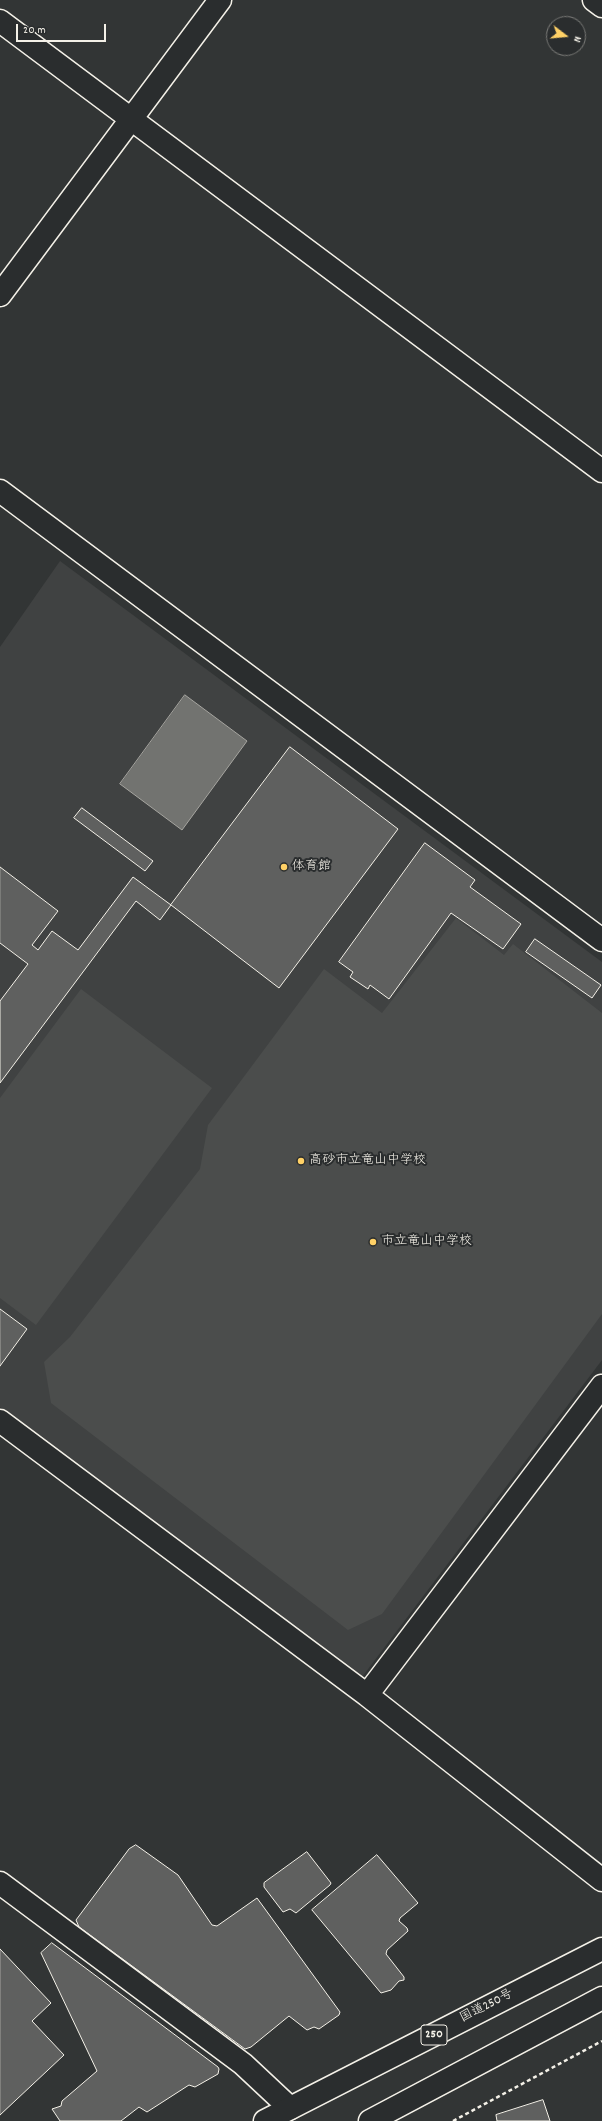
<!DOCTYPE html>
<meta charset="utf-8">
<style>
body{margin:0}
#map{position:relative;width:602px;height:2121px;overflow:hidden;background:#323535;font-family:Dekko,sans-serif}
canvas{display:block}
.north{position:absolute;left:546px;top:16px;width:40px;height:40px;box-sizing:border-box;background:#2a2d2e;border:1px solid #7b7b78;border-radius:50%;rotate:106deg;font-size:11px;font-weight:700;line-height:16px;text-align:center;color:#f4f1e8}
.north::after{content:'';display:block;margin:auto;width:14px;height:18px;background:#ffd166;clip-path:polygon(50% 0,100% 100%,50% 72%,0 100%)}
.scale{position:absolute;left:16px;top:24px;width:90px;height:18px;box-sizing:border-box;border:2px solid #f4f1e8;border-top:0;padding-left:5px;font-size:12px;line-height:14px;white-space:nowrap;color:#f4f1e8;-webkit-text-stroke:3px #2a2d2e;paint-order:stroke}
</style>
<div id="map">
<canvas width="602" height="2121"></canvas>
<div class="north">N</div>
<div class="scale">20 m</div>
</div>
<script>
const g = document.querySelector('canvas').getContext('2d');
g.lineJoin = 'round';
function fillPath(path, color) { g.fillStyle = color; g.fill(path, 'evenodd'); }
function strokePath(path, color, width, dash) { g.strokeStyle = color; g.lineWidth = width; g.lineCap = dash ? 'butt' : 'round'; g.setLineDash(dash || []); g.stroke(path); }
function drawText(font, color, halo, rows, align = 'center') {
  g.font = font + ' Dekko,"Klee One",sans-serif'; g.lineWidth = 4; g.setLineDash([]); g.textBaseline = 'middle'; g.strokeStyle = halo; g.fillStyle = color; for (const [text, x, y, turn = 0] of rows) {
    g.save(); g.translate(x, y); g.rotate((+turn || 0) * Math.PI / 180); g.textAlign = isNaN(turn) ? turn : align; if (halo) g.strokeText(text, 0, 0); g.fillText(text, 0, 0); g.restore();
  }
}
fillPath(new Path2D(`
 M60,561L602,962V1360L362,1677L0,1407V647Z`), '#404242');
fillPath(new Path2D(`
 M456,918L504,955L513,944L602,1013V1314L382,1614L348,1630L51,1403L44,1362L70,1337L200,1169L208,1125L324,969L382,1013Z
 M81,989L212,1088L36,1325L0,1298V1098Z`), '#4b4d4c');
const water = new Path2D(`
 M185,695L247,741L182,830L120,784Z`);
fillPath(water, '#727370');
strokePath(water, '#a6a5a0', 1);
const building = new Path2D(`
 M290,747L398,829L279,988L171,905Z
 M82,808L153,861L145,871L74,818Z
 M425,843L475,880L470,887L521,924L503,949L451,913L389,999L370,985L368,989L350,977L353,972L339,962Z
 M0,867L58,911L32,945L38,950L52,931L78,950L133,877L171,905L160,920L136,901L0,1083V1001L28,964L0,943Z
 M535,939L601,985L592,998L526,952Z
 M0,1309L27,1329L0,1366Z
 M136,1845L178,1875L212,1925L217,1926L257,1898L340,2012L339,2015L319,2029L314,2027L307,2030L289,2016L251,2047L245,2049L79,1927L76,1920L129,1849Z
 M307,1852L331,1883L330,1885L296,1913L290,1909L283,1912L264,1887V1883Z
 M377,1855L418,1903L400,1918L399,1921L407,1928L408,1931L387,1950L386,1954L404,1977V1980L399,1981L391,1990L381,1993L312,1910Z
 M52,1943L218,2067L219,2069L218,2074L195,2087L189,2085L147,2112L139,2107L121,2121H60L52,2109L61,2106L62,2101L97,2071L41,1953Z
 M0,1949L51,2003L32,2021L64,2055L0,2115Z
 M543,2100L550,2121H497L496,2115Z`);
fillPath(building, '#5f605f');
strokePath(building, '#f4f1e8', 1);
const minor = new Path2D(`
 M594,0L602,6
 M0,21L602,471
 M0,295L220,0
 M0,491L602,940
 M0,1421L367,1695L602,1880
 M367,1695L602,1386
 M0,1883L243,2064L290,2108`);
const trunk = new Path2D(`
 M265,2121L602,1949
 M370,2121L602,1998`);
strokePath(minor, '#f4f1e8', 25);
strokePath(trunk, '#f4f1e8', 25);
strokePath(new Path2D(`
 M453,2121L602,2041`), '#f4f1e8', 2.5, [4, 3]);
strokePath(minor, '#2a2d2e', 22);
strokePath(trunk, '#2a2d2e', 22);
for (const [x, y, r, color] of [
 [284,867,4,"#ffd166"],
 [301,1161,4,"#ffd166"],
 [373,1242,4,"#ffd166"]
]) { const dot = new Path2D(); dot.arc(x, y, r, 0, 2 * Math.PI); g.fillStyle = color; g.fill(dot); strokePath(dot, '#2a2d2e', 1.5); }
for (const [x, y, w] of [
 [434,2035,26]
]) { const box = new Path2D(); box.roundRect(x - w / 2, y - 10, w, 20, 3); g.fillStyle = '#2a2d2e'; g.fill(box); strokePath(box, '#f4f1e8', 1); }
drawText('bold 12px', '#f4f1e8', null, [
 ["250",434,2035]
]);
drawText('13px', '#f4f1e8', '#2a2d2e', [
 ["体育館",292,867],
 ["高砂市立竜山中学校",309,1161],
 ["市立竜山中学校",381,1242]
], 'left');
drawText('13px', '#f4f1e8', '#2a2d2e', [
 ["国道250号",487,2007,-27]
]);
</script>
